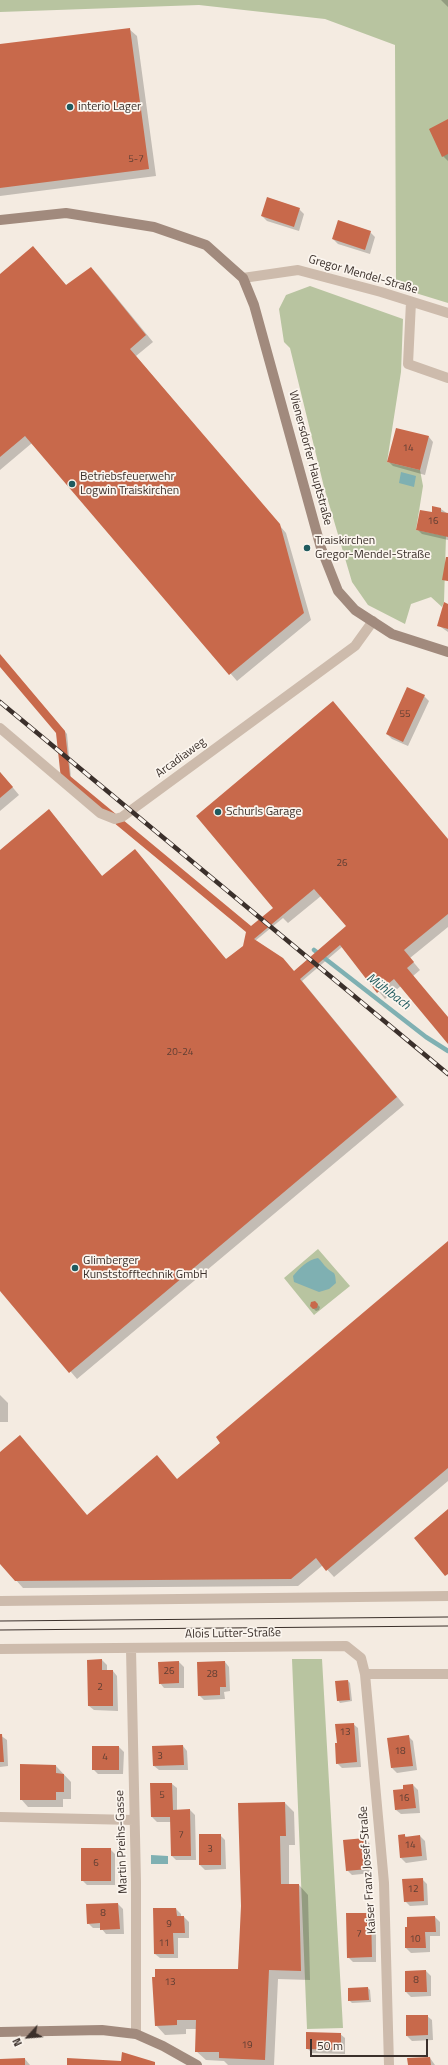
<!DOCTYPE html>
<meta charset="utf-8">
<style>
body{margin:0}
#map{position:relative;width:448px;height:2065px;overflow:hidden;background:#f4ebe1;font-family:"Titillium Web",sans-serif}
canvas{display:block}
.north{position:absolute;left:8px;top:2017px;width:40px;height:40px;-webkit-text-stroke:3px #fbf5ee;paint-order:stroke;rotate:244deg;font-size:11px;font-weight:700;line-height:16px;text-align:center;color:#3b302b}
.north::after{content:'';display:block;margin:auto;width:14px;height:18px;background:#3b302b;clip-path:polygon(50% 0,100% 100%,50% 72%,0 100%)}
.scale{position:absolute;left:310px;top:2039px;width:118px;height:18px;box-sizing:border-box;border:2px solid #3b302b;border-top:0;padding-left:5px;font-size:12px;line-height:14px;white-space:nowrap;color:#3b302b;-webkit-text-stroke:3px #fbf5ee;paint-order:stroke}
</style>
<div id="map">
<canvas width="448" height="2065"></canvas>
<div class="north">N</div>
<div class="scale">50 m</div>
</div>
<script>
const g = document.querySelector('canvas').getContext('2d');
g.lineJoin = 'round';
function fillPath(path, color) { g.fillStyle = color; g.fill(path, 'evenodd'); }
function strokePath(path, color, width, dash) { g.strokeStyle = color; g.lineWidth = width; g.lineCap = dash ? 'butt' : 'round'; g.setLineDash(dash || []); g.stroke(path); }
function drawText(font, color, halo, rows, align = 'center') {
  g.font = font + ' "Titillium Web",sans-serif'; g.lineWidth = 3.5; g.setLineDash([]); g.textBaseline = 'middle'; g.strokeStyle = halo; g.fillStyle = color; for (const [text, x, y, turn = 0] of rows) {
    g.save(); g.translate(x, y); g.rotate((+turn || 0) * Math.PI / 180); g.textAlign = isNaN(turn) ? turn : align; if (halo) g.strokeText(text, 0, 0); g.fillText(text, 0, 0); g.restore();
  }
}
fillPath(new Path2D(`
 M0,0H448V303L396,287L395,45L325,19L199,5L0,12Z
 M310,286L403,319L401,372L387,462L420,470L423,486L416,530L446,536L444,602L442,607L431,597L411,604L405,624L368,605L352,582L324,487L290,348L284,342L279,309L286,295Z
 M318,1249L350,1286L314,1315L284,1278Z
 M292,1659H322L343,2028L307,2029Z`), '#b8c4a0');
fillPath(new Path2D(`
 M401,472L416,476L414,487L399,483Z
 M318,1258C322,1261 323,1265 327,1268C334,1275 335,1269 336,1283L329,1289L319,1292L294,1282L293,1276C300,1268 307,1260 318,1258Z
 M151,1855L168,1856V1864H151Z`), '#7fb0b2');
fillPath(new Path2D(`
 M441,0H448V7Z
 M129,29L137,36L156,176L0,196V45Z
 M448,120V161L443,156Z
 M299,209L304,214L299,231L267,221L262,216Z
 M370,232L375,237L370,254L338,244L333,239Z
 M33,247L67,286L91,268L98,275L153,342L136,356L286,533L311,620L237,681L32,443L0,470V275Z
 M429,437L433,442L425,475L393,466L388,461Z
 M441,509L448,514V540L422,534L417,529L433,513Z
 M448,605V632L438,625Z
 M0,655L67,734L71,778L251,928L278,912L198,816L448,839V927L410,958L420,970L413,976L448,1018V1042L401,986L385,999L342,947L302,981L404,1105L77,1379L0,1289V852L56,818L103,877L226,959L244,947L247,932L64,781L57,733L0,666ZM321,896L347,926L294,972L255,941L283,918L288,923Z
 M424,696L429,701L408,746L392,739L387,734Z
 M0,772L19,795L0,811Z
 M448,1242V1481L334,1577L323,1565L298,1586L23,1588L0,1562V1454L87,1516L178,1480Z
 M317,1304L320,1307L319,1310L316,1311L311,1306Z
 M0,1395L8,1403V1422H0Z
 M102,1660L107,1665V1671H113L117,1676L118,1711L94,1710L89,1706L88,1661Z
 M179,1662L184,1667V1688H164L160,1683Z
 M225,1662L229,1667L230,1691L224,1692L225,1699L204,1700L199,1695Z
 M348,1681L350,1683L352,1701L340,1703L338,1700Z
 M353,1724L358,1728L361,1767L342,1768L337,1763L338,1744Z
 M0,1735L7,1740L8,1766L0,1767Z
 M408,1736L413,1741L417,1770L397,1773L392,1768L388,1739Z
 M183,1746L187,1751L188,1770H159L154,1766Z
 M119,1747L124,1752L123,1774H98L93,1769Z
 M56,1766L71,1782V1799H63V1807H28L21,1799Z
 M151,1784H172L177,1788V1811L190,1810L195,1815L196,1860H176L172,1856L171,1822H157L152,1817Z
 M413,1785L418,1790L420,1813L401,1814L396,1810Z
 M285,1803L294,1812L295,1845H289V1885H299L308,1895L310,1980L278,1979L274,2065H228L224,2061L206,2060L196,2051V2029H186V2034L165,2035L156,2025L239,1970Z
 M220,1835L225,1840L226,1869L205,1870L200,1865Z
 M404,1835L407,1837L420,1836L425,1841L427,1860L406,1863L401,1858Z
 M365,1839L370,1844L372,1873L352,1875L347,1870Z
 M110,1849L115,1854V1885H87L82,1880Z
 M422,1879L427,1884L428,1905L410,1906L405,1901Z
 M118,1904L123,1909L124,1934H106L101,1928H93L88,1923Z
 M176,1909L181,1914V1917H184L189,1922V1938H178V1958H160L155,1954Z
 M371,1914L376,1919V1962H353L348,1957Z
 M435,1917L440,1922V1936H430V1952L411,1953L406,1948L408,1928Z
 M426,1971L431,1976V1996L411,1997L406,1992Z
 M368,1988L370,1990L371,2002L352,2003L349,2000V1989Z
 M427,2016L432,2020L433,2040L412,2041L407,2036Z
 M340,2034L345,2038V2054L312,2053L307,2048Z
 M430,2058L435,2065H409Z
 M25,2059L30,2065H0V2061Z`), '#0003');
strokePath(new Path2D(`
 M314,950L426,1037L448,1051`), '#7fb0b2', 4.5);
fillPath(new Path2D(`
 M130,28L149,169L0,188V44Z
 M448,119V154L442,157L429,129Z
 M267,197L300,208L294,227L261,216Z
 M338,220L371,231L365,250L332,239Z
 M33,246L66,285L91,267L146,335L130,349L280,524L304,613L229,675L25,436L0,457V274Z
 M396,428L429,436L420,470L387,462Z
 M432,506L441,508V512L448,513V537L416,530L420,510L432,512Z
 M446,557H448V581L442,580Z
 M444,602L448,604V629L437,626Z
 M0,654L65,731L70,776L251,926L273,908L196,816L333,701L448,839V914L404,950L414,962L407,968L448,1017V1044L394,979L377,993L340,945L300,979L397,1097L69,1373L0,1291V850L49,809L102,876L135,849L226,959L243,946L246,932L61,779L56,733L0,667ZM314,889L346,926L294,971L283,958L254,939Z
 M407,687L425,695L403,742L386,734Z
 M0,772L13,787L0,798Z
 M448,1241V1468L326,1571L316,1558L291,1579L15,1581L0,1564V1452L20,1435L87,1515L157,1455L177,1479L220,1443L216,1437Z
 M315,1301L318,1304L317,1308L313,1309L310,1306L311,1302Z
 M448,1509V1574L445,1576L414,1538Z
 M102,1659V1670H113V1706H88L87,1660Z
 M179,1661V1683L159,1684L158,1662Z
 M225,1661L226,1687H220V1695L198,1696L197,1662Z
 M348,1680L350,1700L337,1701L335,1681Z
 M354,1723L357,1762L336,1764L335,1743H337L335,1724Z
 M0,1734H2L4,1762H0Z
 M409,1735L413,1766L391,1768L387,1738Z
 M183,1745L184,1765L153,1766L152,1746Z
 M92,1746H119V1770H92Z
 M20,1764L56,1765V1773L64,1774V1792H56V1800H20Z
 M150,1783H172L173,1810L190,1809L191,1856H171L170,1817H151Z
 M413,1784L416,1808L395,1810L393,1790L403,1789V1785Z
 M285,1802L286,1836H280L281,1884H299L301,1971L269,1970L265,2060L219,2058V2052H195L196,2020H177V2025L155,2026L152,1977H155V1969H238L241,1906L238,1803Z
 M199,1834H221V1865H199Z
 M405,1834V1837L420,1835L422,1856L400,1858L398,1835Z
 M365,1838L368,1869L346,1871L343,1840Z
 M81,1848H111V1881H81Z
 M423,1878L424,1901L404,1902L402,1879Z
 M118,1903L120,1929L100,1930V1923L87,1924L86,1904Z
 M153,1908H176L177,1916H184L185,1933H173L174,1954H154Z
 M346,1913H371L372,1957L347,1958Z
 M435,1916L436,1932H425L426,1948H405V1927H407V1917Z
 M426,1970L427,1992H405V1971Z
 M368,1987L369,2000L348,2001V1988Z
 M406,2015H428V2035L406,2036Z
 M306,2032L341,2033V2050L306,2049Z
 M122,2052L155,2062V2065H67V2058L121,2061Z
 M430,2057L431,2065H408L407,2058Z
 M25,2058V2065H0V2059Z`), '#c8694b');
strokePath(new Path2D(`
 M243,278L298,270L381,292L448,313
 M411,302L408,364L448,378
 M0,728L100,813L115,819L122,817L355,646L373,621
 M0,1601L448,1596
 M0,1649L346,1646L361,1658L365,1674H448
 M131,1649L136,1882V2034
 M365,1674L384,1883L389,2065
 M0,1817L134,1820`), '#cdbbac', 10);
strokePath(new Path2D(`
 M0,220L66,213L154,227L206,245L243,278L254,305L321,548L338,591L355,610L392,634L448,652
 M0,2032L102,2030L136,2034L163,2046L197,2065`), '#a18a7d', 10);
strokePath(new Path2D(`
 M0,1621L448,1617
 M0,1630L448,1626`), '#3b302b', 1);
const rail = new Path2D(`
 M0,702L448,1074`);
strokePath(rail, '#3b302b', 4.5);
strokePath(rail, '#fbf5ee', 3, [9]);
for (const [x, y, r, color] of [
 [70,107,4,"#1f5a5e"],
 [72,484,4,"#1f5a5e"],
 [307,548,4,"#1f5a5e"],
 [218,812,4,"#1f5a5e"],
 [75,1268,4,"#1f5a5e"]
]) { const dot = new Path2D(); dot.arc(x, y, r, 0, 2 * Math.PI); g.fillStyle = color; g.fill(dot); strokePath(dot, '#fbf5ee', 1.5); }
drawText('10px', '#5e3e33', null, [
 ["5-7",136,160],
 ["14",408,449],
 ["16",433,522],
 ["55",405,715],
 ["26",342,864],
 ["20-24",180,1053],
 ["26",169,1672],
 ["28",212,1675],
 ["2",100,1688],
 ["13",345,1733],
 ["18",400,1752],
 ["3",160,1757],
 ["4",105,1758],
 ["5",162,1796],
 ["16",404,1799],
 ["7",181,1836],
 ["14",410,1846],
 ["3",210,1850],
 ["6",96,1864],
 ["12",413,1890],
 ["8",103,1914],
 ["9",169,1925],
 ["7",359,1935],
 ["10",415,1940],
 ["11",164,1944],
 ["8",416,1981],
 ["13",170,1983],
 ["19",247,2046]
]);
drawText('12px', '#3b302b', '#fbf5ee', [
 ["interio Lager",78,107],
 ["Betriebsfeuerwehr",80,477],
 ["Logwin Traiskirchen",80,491],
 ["Traiskirchen",315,541],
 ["Gregor-Mendel-Straße",315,555],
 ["Schurls Garage",226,812],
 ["Glimberger",83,1261],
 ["Kunststofftechnik GmbH",83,1275]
], 'left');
drawText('12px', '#3b302b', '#fbf5ee', [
 ["Gregor Mendel-Straße",363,275,16],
 ["Wienersdorfer Hauptstraße",310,458,75],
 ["Arcadiaweg",181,758,-36],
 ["Alois Lutter-Straße",233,1634,-1],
 ["Martin Preihs-Gasse",122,1842,-92],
 ["Kaiser Franz Josef-Straße",368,1870,-94]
]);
drawText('italic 13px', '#1f5a5e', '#fbf5ee', [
 ["Mühlbach",388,992,37]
]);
</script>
